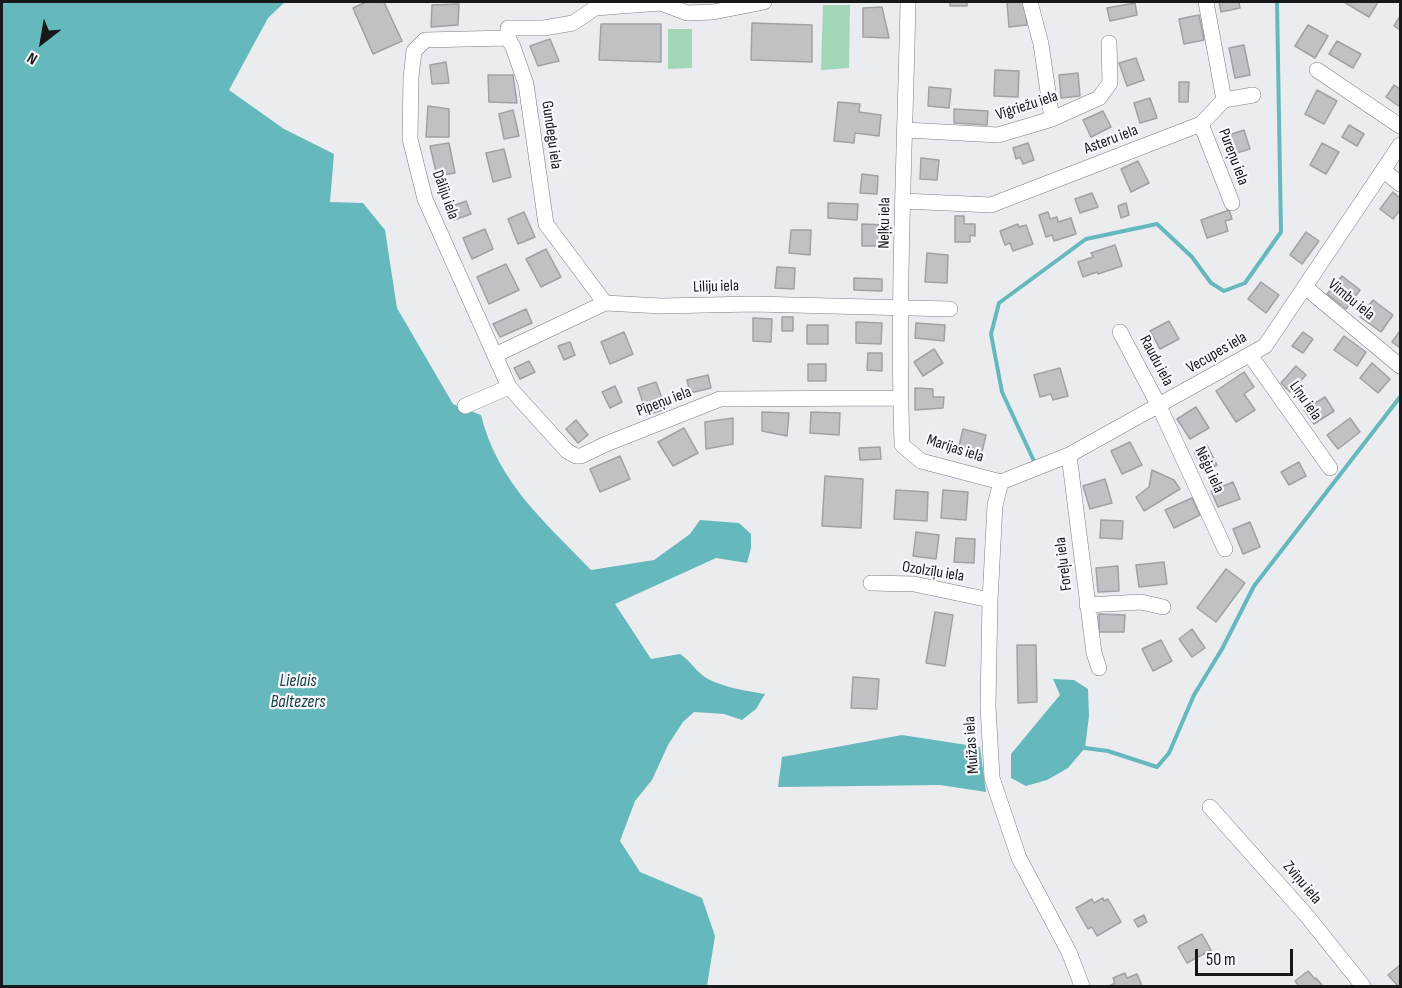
<!DOCTYPE html>
<meta charset="utf-8">
<style>
body{margin:0}
#map{position:relative;width:1402px;height:988px;overflow:hidden;background:#ebecf0;font-family:"Sofia Sans Condensed",sans-serif}
canvas{display:block}
.frame{position:absolute;inset:0;border:3px solid #171819;pointer-events:none}
.north{position:absolute;left:12px;top:12px;width:60px;height:60px;-webkit-text-stroke:4px #f8f9fe;paint-order:stroke;rotate:211deg;font-size:16px;font-weight:700;line-height:24px;text-align:center;color:#171819}
.north::after{content:'';display:block;margin:auto;width:21px;height:27px;background:#171819;clip-path:polygon(50% 0,100% 100%,50% 72%,0 100%)}
.scale{position:absolute;left:1195px;top:949px;width:98px;height:27px;box-sizing:border-box;border:3px solid #171819;border-top:0;padding-left:8px;font-size:18px;line-height:21px;white-space:nowrap;color:#171819;-webkit-text-stroke:4px #f8f9fe;paint-order:stroke}
</style>
<div id="map">
<canvas width="1402" height="988"></canvas>
<div class="frame"></div>
<div class="north">N</div>
<div class="scale">50 m</div>
</div>
<script>
const g = document.querySelector('canvas').getContext('2d');
g.lineJoin = 'round';
function fillPath(path, color) { g.fillStyle = color; g.fill(path, 'evenodd'); }
function strokePath(path, color, width, dash) { g.strokeStyle = color; g.lineWidth = width; g.lineCap = dash ? 'butt' : 'round'; g.setLineDash(dash || []); g.stroke(path); }
function drawText(font, color, halo, rows, align = 'center') {
  g.font = font + ' "Sofia Sans Condensed",sans-serif'; g.lineWidth = 4.5; g.setLineDash([]); g.textBaseline = 'middle'; g.strokeStyle = halo; g.fillStyle = color; for (const [text, x, y, turn = 0] of rows) {
    g.save(); g.translate(x, y); g.rotate((+turn || 0) * Math.PI / 180); g.textAlign = isNaN(turn) ? turn : align; if (halo) g.strokeText(text, 0, 0); g.fillText(text, 0, 0); g.restore();
  }
}
fillPath(new Path2D(`
 M823,5H850L849,68L821,70Z
 M668,29H692V68L668,69Z`), '#a1d6b7');
fillPath(new Path2D(`
 M2,2H285L268,18L229,90L284,129L334,154L330,202L363,203L385,230L397,308L453,404L481,415C498,483 544,521 591,570L654,560L690,534L700,520L739,523L751,534V548L747,563L716,558L615,604L651,659L680,654C690,661 693,667 701,674C714,686 747,691 765,694L756,709L742,720L724,714L694,712L683,722L668,745L652,780L635,801L620,841L640,872L702,898L715,936L707,986H2Z
 M1053,679L1074,680L1088,689L1089,716L1085,748L1068,768L1047,780L1026,786L1011,778V754L1060,695Z
 M902,735L980,747L986,792L940,785L778,787L782,757Z`), '#65b9bd');
strokePath(new Path2D(`
 M1033,459L1002,392L991,334L999,303L1086,239L1157,224L1192,257L1211,283L1224,291L1245,283L1281,232L1277,2
 M1085,748L1108,751L1157,767L1169,753L1194,695L1222,649L1254,586L1400,397`), '#65b9bd', 4);
const building = new Path2D(`
 M366,2H384L402,41L373,54L353,8Z
 M950,2H967V6H950Z
 M1007,2H1025L1027,25L1009,27Z
 M1219,2H1239L1240,8L1221,12Z
 M1344,2H1378L1369,17Z
 M1135,3L1137,15L1110,21L1107,8Z
 M459,4L458,25L431,27L432,5Z
 M882,7L889,38L863,37V8Z
 M1199,15L1204,40L1184,44L1179,19Z
 M1400,16V30L1394,26Z
 M752,23L812,25V62L751,60Z
 M601,24H661V62L599,60Z
 M1308,25L1328,36L1315,58L1295,46Z
 M550,39L559,61L538,66L530,46Z
 M1337,41L1361,54L1353,68L1329,54Z
 M1244,45L1250,75L1235,78L1229,48Z
 M1136,58L1144,80L1127,86L1119,63Z
 M446,62L449,83L432,84L430,65Z
 M995,70L1019,71L1018,97L994,96Z
 M1078,73L1080,96L1061,98L1059,75Z
 M488,75H513L517,103L489,102Z
 M1179,82H1189L1188,102H1179Z
 M1394,85L1400,89V107L1386,97Z
 M929,87L951,89L949,108L928,106Z
 M1317,90L1337,101L1324,124L1305,114Z
 M1150,98L1157,118L1140,123L1134,103Z
 M838,102L860,104L859,112L881,115L879,136L855,133L854,143L834,141Z
 M428,106L449,109V137H426Z
 M954,109L988,111L987,125L954,123Z
 M513,110L519,136L504,139L499,114Z
 M1103,111L1111,127L1091,137L1083,120Z
 M1349,125L1364,134L1357,146L1342,137Z
 M1244,130L1250,149L1233,154L1226,136Z
 M449,143L455,173L437,176L430,146Z
 M1028,143L1034,160L1023,164L1020,157L1016,159L1013,148Z
 M1322,143L1339,152L1326,174L1310,165Z
 M504,149L511,177L493,182L486,153Z
 M921,158L939,160L937,180L920,179Z
 M1138,161L1149,183L1131,192L1121,169Z
 M862,174L878,176L877,194L860,193Z
 M1393,192L1400,198V210L1393,219L1380,209Z
 M1092,193L1098,207L1080,213L1075,199Z
 M466,201L471,214L454,220L450,207Z
 M828,203L858,204L857,220L828,218Z
 M1126,203L1129,215L1121,218L1118,206Z
 M1229,210L1232,219L1225,221L1228,231L1207,238L1201,220Z
 M524,212L535,237L518,244L508,219Z
 M1048,212L1050,219L1057,217L1058,222L1071,218L1076,234L1054,241L1052,235L1046,237L1039,215Z
 M955,216H964V224H975V236L970,235V242H955Z
 M862,224L887,225L886,246H862Z
 M1018,224L1019,227L1026,225L1033,244L1013,251L1010,243L1005,245L1000,231Z
 M485,229L493,249L472,259L463,238Z
 M791,230H811L810,255L789,253Z
 M1306,232L1319,241L1302,264L1290,255Z
 M1115,245L1122,266L1098,274L1097,272L1083,277L1078,262L1093,257L1091,253Z
 M546,249L561,277L541,287L526,259Z
 M927,253L948,255L947,283L925,282Z
 M506,264L519,290L489,304L477,277Z
 M777,267L795,268L794,289L775,288Z
 M1342,276L1360,290L1346,309L1327,294Z
 M854,278L882,279V291L854,290Z
 M1261,282L1279,295L1266,313L1248,299Z
 M1373,300L1393,315L1381,332L1360,317Z
 M526,309L532,323L500,337L493,324Z
 M782,317H793V331H782Z
 M753,318L772,319L771,342L753,341Z
 M1169,321L1179,339L1160,349L1150,331Z
 M856,322L882,323L881,344L856,343Z
 M916,323L945,325L944,341L915,338Z
 M807,325H828V344H807Z
 M1400,331V348L1392,342Z
 M624,332L633,354L610,364L601,342Z
 M1303,332L1313,339L1303,353L1292,346Z
 M1344,336L1366,352L1357,366L1334,350Z
 M570,342L575,355L564,360L558,346Z
 M934,349L943,363L923,376L914,362Z
 M868,353H882V371L867,370Z
 M529,361L535,372L520,379L514,368Z
 M1372,363L1390,379L1378,393L1360,378Z
 M808,364H826V381H808Z
 M1296,366L1306,375L1290,392L1281,383Z
 M1060,368L1068,396L1053,400L1051,394L1040,397L1034,375Z
 M1244,372L1254,387L1244,394L1255,410L1236,422L1216,391Z
 M708,375L711,388L690,393L687,380Z
 M656,382L666,409L647,415L638,388Z
 M615,386L622,402L610,408L602,392Z
 M915,388L933,389V397H944L943,408L915,410Z
 M1325,397L1334,411L1314,424L1304,410Z
 M1196,407L1209,428L1190,439L1177,419Z
 M762,412L789,413L787,436L762,431Z
 M811,412L840,413L839,435L810,433Z
 M733,418V444L706,449L705,422Z
 M1350,418L1360,432L1338,449L1327,435Z
 M576,420L588,435L578,443L566,429Z
 M684,428L698,453L673,466L658,442Z
 M963,429L986,435L982,452L959,446Z
 M1130,442L1142,465L1122,474L1111,451Z
 M1207,445L1217,465L1204,472L1194,452Z
 M880,447L881,459L860,460L859,448Z
 M620,456L630,479L600,492L590,469Z
 M1299,462L1306,476L1289,485L1281,472Z
 M1152,470L1174,480L1180,489L1144,511L1136,497L1149,487Z
 M825,476L863,479L861,528L822,526Z
 M1105,479L1112,503L1090,509L1083,486Z
 M1233,482L1240,499L1218,507L1211,491Z
 M896,490L928,492L927,521L894,519Z
 M943,490L968,492L966,520L941,518Z
 M1192,498L1200,515L1174,528L1165,510Z
 M1101,520L1123,521L1122,539L1100,538Z
 M1250,522L1260,547L1243,554L1233,529Z
 M916,532L939,535L936,559L913,556Z
 M956,538L975,539L974,563L954,562Z
 M1164,562L1167,584L1139,587L1136,565Z
 M1118,566L1119,591L1098,592L1096,568Z
 M1226,569L1245,583L1216,622L1197,608Z
 M935,612L953,615L945,666L926,663Z
 M1099,614L1125,615L1124,632H1099Z
 M1192,629L1205,648L1192,657L1179,639Z
 M1161,640L1172,661L1153,671L1142,649Z
 M1017,645H1036L1037,702L1018,703Z
 M853,677L879,679L877,709L851,708Z
 M1103,898L1104,901L1108,899L1121,922L1097,936L1092,927L1088,929L1076,908L1092,899L1094,903Z
 M1144,915L1147,922L1138,927L1134,920Z
 M1202,934L1211,950L1187,963L1178,947Z
 M1400,965V986H1398L1388,975Z
 M1308,971L1315,979L1316,978L1322,985L1321,986H1299L1295,981Z
 M1125,973L1127,978L1137,974L1142,986H1112L1111,985L1115,983L1113,978Z`);
fillPath(building, '#c0c1c5');
strokePath(building, '#a0a1a5', 1.5);
const street = new Path2D(`
 M908,2C905,149 897,297 902,445L921,461L1001,482
 M1030,2L1041,44L1052,119
 M508,38V28H544L573,23L595,8L661,3L687,13L713,12L764,2
 M1317,70L1400,126
 M1224,100L1253,95
 M1201,124L1232,203
 M906,130L998,135L1052,119L1099,98L1110,83L1109,43
 M1383,170L1400,184
 M903,201L991,205L1201,124L1224,100L1206,2
 M1305,287L1400,366
 M605,303L546,224L526,84L513,47L508,38L425,40L414,51L411,77L410,139L425,199L509,387L567,451L576,456H581L606,444L720,399L900,398
 M1120,332L1159,406L1225,549
 M495,355L605,303L661,306L753,304L950,309
 M1250,355L1330,468
 M465,406L509,387
 M1069,455L1094,653L1099,668
 M1001,482L1069,455L1265,346L1400,145
 M1001,482L995,505L990,600L988,706L992,778L1019,858L1069,952L1082,986
 M871,583L914,584L990,600
 M1087,605L1141,602L1163,607
 M1210,807L1307,916L1363,986`);
strokePath(street, '#7d7d82', 16);
strokePath(street, '#fff', 15);
drawText('16px', '#171819', '#f8f9fe', [
 ["Vīgriežu iela",1027,106,-18],
 ["Gundegu iela",551,135,82],
 ["Asteru iela",1111,140,-21],
 ["Pureņu iela",1233,157,69],
 ["Dāliju iela",445,195,70],
 ["Neļķu iela",885,223,-89],
 ["Liliju iela",716,287,-2],
 ["Vimbu iela",1351,300,39],
 ["Vecupes iela",1217,353,-30],
 ["Raudu iela",1156,361,62],
 ["Līņu iela",1305,401,55],
 ["Pīpeņu iela",664,402,-21],
 ["Marijas iela",955,449,18],
 ["Nēģu iela",1209,470,65],
 ["Foreļu iela",1064,564,-97],
 ["Ozolzīļu iela",933,572,9],
 ["Muižas iela",972,745,-94],
 ["Zvīņu iela",1302,883,50]
]);
drawText('italic 18px', '#194042', '#f8f9fe', [
 ["Lielais",298,681],
 ["Baltezers",298,702]
]);
</script>
